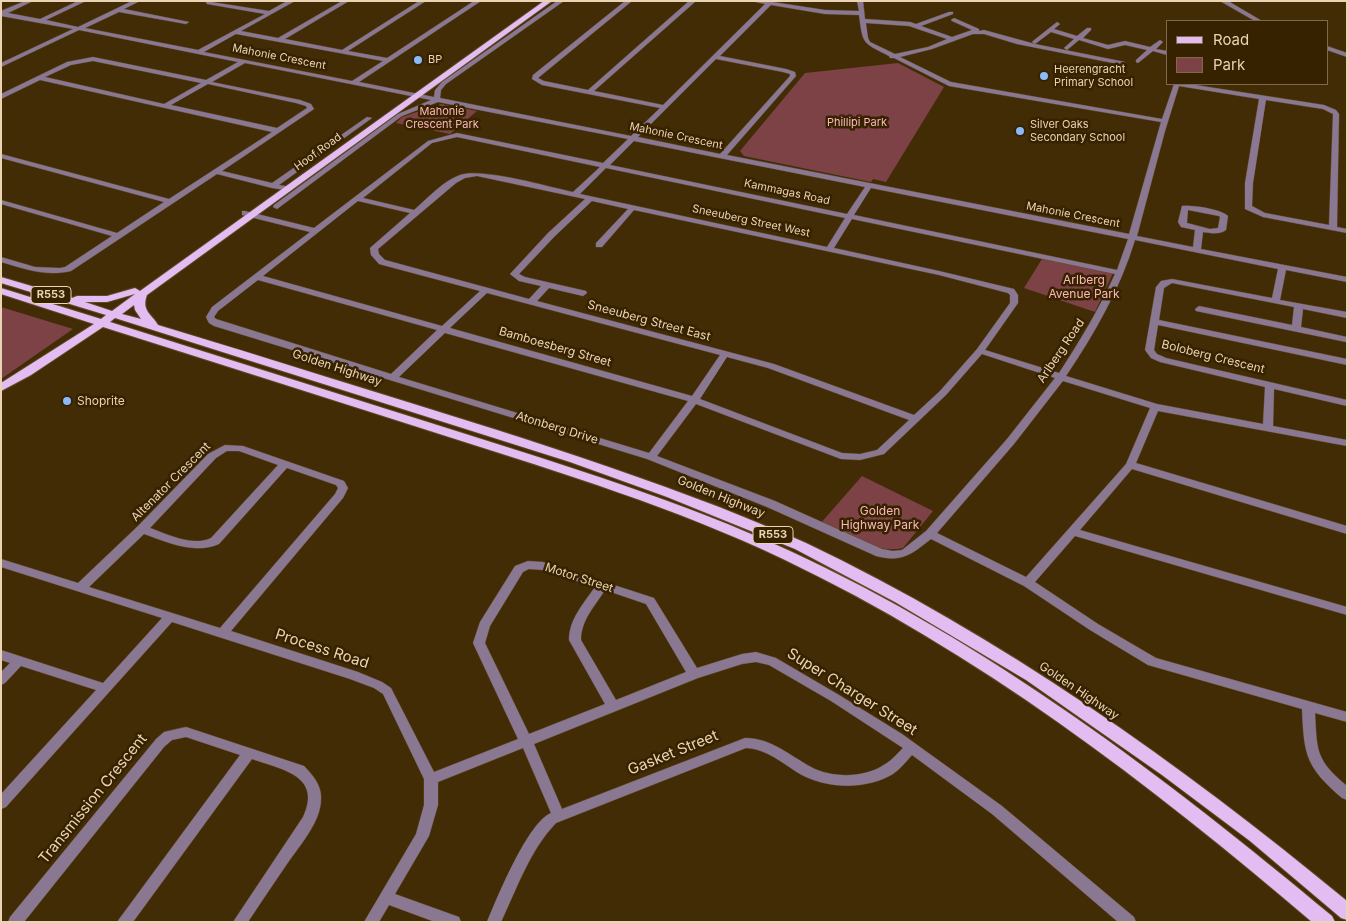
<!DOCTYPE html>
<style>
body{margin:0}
#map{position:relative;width:1348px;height:923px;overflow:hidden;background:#422c06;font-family:Inter,sans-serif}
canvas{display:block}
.frame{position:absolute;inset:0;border:2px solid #ead4b3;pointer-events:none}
.legend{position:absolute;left:1166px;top:20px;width:162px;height:65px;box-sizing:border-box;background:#372200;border:1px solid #7f6948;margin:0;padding:6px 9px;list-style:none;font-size:15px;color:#ead4b3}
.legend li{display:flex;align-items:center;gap:10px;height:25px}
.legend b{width:25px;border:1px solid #7f6948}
</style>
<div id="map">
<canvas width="1348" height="923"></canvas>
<div class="frame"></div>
<ul class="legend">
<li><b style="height:6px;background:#e3bcf2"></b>Road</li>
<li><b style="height:14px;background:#7c4246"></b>Park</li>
</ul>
</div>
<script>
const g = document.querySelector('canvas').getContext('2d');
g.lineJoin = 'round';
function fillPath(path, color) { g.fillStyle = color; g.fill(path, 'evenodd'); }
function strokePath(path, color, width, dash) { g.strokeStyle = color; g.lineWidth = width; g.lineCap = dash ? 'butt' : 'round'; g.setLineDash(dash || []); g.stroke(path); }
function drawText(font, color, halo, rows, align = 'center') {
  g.font = font + ' Inter,sans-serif'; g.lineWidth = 5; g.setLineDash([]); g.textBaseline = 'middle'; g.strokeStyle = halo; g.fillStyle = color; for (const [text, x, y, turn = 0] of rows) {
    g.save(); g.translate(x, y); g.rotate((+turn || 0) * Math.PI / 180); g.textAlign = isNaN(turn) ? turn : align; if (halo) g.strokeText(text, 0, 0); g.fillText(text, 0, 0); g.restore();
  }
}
fillPath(new Path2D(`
 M898,63L944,87L886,182L873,179L871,182L744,156L740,151L805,73Z
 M441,104L477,111L450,134L396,123L402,117Z
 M1042,259L1113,273L1095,312L1024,288Z
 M1,307L73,329L1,379Z
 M862,476L933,511L903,548C873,554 847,536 820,524Z`), '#7c4246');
const minor = new Path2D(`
 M25,1H33L8,13L40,19L78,1H86L46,20L78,27L132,1H140L124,9L189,22L186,24L119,12L85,28L198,50L265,14L207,4L205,1L269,11L287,1H295L241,31L278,38L342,1H349L285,39L342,50L419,1H426L348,51L387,58L474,1H481L359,82L434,97L435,90L442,82L557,1H564L446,84L441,90L440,98L631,136L660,108L542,85L532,79L533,75L625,1H632L538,78L544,81L588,90L689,1H696L594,91L663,105L765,4L751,1H766L825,10L859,11L857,1H863L865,19L910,22L916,24L949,12H953V14L921,26L952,37L972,30L952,21L951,20L954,18L979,29V31L984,30L1035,44L1032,42L1033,41L1057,22L1060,24L1054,29L1077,36L1087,28H1091V30L1083,38L1108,45L1125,41L1150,47L1160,40L1163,42L1156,49L1167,51V55L1153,51L1138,63L1136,62V60L1147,50L1125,45L1108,49L1079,40L1067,50L1064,48L1074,39L1051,32L1035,44L1125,62V64L1123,65L1017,44L984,34H973L932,49L900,57L951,82L1162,119L1174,84H1189L1324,105L1336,110L1339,114L1337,227L1347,229V233L1263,217L1245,209V183L1259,99L1179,86L1165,131L1137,236L1193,247L1195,230L1181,227L1178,222L1182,206C1192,205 1221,209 1228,216L1226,230C1220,235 1210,233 1203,232L1201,249L1347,277V282L1286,270L1280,300L1347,312V318L1303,309L1301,327L1347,337L1346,342L1196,311L1195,309L1199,306L1292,325L1294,307L1172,283L1164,288L1159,320L1347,359V365L1158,325L1154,350L1157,354L1166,358L1347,400V406L1274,389L1273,426L1347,440V446L1158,411L1136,463L1347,526V534L1132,469L1080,530L1347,607V615L1075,536L1035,582L1098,624L1156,658L1347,712V722L1315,713C1317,752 1316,760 1347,786V800L1342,798C1306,767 1304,756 1302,709L1148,665L1090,630L1024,586L931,539C912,554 902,563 876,556L767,507L647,459L214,326L209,323L206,317L212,307L310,232L242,215V211H245L314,228L428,141L457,133L603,163L628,139L438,102L402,116L277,209L273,207L274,205L398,114L431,100L245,63L212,82L300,100L311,104L314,109L222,171L272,183L367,117L372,118L279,185L291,187V191L272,188L217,174L71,271C46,277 25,269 1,262V257L35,267L60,268L65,267L112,236L1,204V200L117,233L164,202L1,158V154L169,199L272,132L40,80L1,99V94L67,62L93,57L206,80L238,62L79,30L1,67V63L73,29L1,16V11ZM771,5L825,14L859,15C863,45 862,42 889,56L890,58H894L949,86L1161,122L1129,234L727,155L796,76L795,72L786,69L720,56ZM866,23L909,26L947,39L928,47L895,54L870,42L868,38ZM236,34L383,61L352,81L204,52ZM716,59L783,72L790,74V76L720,154L638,137ZM93,61L201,83L164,104L45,77L71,65ZM208,84L296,103L306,106L307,108L277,128L171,105ZM1266,100L1323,109L1333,114L1329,225L1265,213L1252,206L1253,183ZM457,137L600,167L573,192C550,187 480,167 460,175C443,181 428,198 414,210L363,198L432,143ZM634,141L865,187L847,214L610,165ZM606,168L845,218L827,247L580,194ZM477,176L585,199L548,233L510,274L519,281L541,286L529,299L385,260L379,254L378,249L456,183L465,178ZM871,188L1128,239L1117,270L854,215ZM358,201L410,213L370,248L371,255L379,264L480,291L442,326L263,276ZM592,201L628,209L596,243V247H602L634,210L939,275L1008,293L1010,295V303L977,349L940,391L914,415L774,364L537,301L549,288L583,296L587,293L586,291L525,277L519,274L554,237ZM1188,210L1219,216L1220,217L1218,228L1210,229L1187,223ZM852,219L1115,274C1099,309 1080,341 1059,373L985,350L1018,303V295L1014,289L939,271L834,248ZM1135,240L1278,269L1272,298L1172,279L1161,281L1156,287L1145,350L1151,358L1160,362L1265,387L1263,424L1157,404L1066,376C1095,333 1120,289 1135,240ZM258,280L437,330L391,374L216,319L214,317L218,311ZM487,293L720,355L692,396L450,328ZM445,333L688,401L649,453L399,377ZM982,354L1055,378L1007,439L926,531L902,550L893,551L882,549L775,501L657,456L696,404L841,459L860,460L884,454L946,395ZM727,357L768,368L909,420L877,450L860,454L842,453L700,399ZM1063,381L1150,408L1126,464L1026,577L937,533L1014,444Z
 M1220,1H1228L1262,21H1255Z
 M1327,46L1347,53V57L1327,50Z
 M225,445L243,446L344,481L348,488L343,498L231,631L358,672L382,682L391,688L434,772L518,739L473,643L480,622L515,566L528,561L543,562L654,598L697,668L742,654L756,652L776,658L839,695L902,734L1002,806L1134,917L1136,922H1118L992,814L912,755C906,762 900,769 893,774C866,790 827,789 800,774C782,763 767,749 746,748L556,823C530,850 517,888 501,922H487C497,898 528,822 551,813L523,748L438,782V805L429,836L395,894L459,917L461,922H435L389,905L379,922H364L416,834L424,805V779L383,694L374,688L350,679L172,622L6,807L1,809V794L96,690L21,666L5,683L1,685V672L10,663L1,660V650L103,683L162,618L1,567V559L78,583L138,526L208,454ZM227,451H239L278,465L211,538C193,547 167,534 150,528L216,458ZM287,468L336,485L338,488L335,494L220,628L89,587L144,534C167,542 194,555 219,544ZM529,569L543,570L595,587C584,603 569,619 569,640L605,704L529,734L485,643L490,626L523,572ZM605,590L646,604L686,672L616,700L581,640C581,620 595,606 605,590ZM756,662L769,665L831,701L903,748C896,755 890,762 882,766C863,778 831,778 811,767C789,755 771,738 745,738L562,809L534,744L698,678L742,664Z
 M186,727L304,766C313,775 322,786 321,799C321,822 300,845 287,864C274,883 261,902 248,922H233L303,817C323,775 280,769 252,759L133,922H117L240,755L186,737L172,740L164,747L24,922H8L10,917L156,739L164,732Z`);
const major = new Path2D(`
 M544,1H552L147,295C141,311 152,314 158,325C271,359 384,395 497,430C572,454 646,479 719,507C748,519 777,530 806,543C1001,636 1181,764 1347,901V920L1341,918L1250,841L1162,775L1026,680L895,602L795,549L667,497L570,462L115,318L110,322C224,358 339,394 453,430C567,466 681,501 790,551C989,643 1164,776 1332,916L1335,922H1312C1149,783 978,652 783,559C676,508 562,473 449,437C334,400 219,364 103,327L31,375L1,391V383L94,324L1,294V288L101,319L106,315L1,283V277L72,298L77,296H107L135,288L140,291ZM135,294L112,311L85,302H107ZM134,305L135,310L141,319L122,314Z`);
strokePath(minor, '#604a25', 1);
strokePath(major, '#604a25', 2);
fillPath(minor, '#8a7791');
fillPath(major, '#e3bcf2');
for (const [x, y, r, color] of [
 [418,60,5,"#8abafc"],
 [1044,76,5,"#8abafc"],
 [1020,131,5,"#8abafc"],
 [67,401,5,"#8abafc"]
]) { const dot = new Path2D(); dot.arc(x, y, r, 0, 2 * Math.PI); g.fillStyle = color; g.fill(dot); strokePath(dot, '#372200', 2); }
drawText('11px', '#ead4b3', '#372200', [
 ["Mahonie Crescent",279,57,11],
 ["Mahonie Crescent",676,136,12],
 ["Hoof Road",318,152,-36],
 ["Kammagas Road",787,192,12],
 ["Mahonie Crescent",1073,215,11],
 ["Sneeuberg Street West",751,221,12]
]);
drawText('11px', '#ead4b3', '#372200', [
 ["BP",428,60],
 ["Heerengracht",1054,70],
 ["Primary School",1054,83],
 ["Silver Oaks",1030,125],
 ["Secondary School",1030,138]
], 'left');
drawText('11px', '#fbb7b9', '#372200', [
 ["Mahonie",442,112],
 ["Crescent Park",442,125],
 ["Phillipi Park",857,123]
]);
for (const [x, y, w] of [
 [51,295,40],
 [773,535,40]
]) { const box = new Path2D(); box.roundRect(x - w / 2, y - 8.5, w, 17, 4); g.fillStyle = '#372200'; g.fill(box); strokePath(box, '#ead4b3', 1); }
drawText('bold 11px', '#ead4b3', null, [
 ["R553",51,295],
 ["R553",773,535]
]);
drawText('12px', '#fbb7b9', '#372200', [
 ["Arlberg",1084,280],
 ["Avenue Park",1084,294],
 ["Golden",880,511],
 ["Highway Park",880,525]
]);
drawText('12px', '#ead4b3', '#372200', [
 ["Sneeuberg Street East",649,321,15],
 ["Bamboesberg Street",555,347,16],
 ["Arlberg Road",1061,351,-56],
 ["Boloberg Crescent",1213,357,14],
 ["Golden Highway",337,368,18],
 ["Atonberg Drive",557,428,17],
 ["Altenator Crescent",171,482,-45],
 ["Golden Highway",721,497,22],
 ["Motor Street",579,578,18],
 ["Golden Highway",1079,691,34]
]);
drawText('12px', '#ead4b3', '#372200', [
 ["Shoprite",77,401]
], 'left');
drawText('15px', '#ead4b3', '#372200', [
 ["Process Road",322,649,18],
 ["Super Charger Street",852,692,32],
 ["Gasket Street",673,753,-22],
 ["Transmission Crescent",93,799,-51]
]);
</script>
